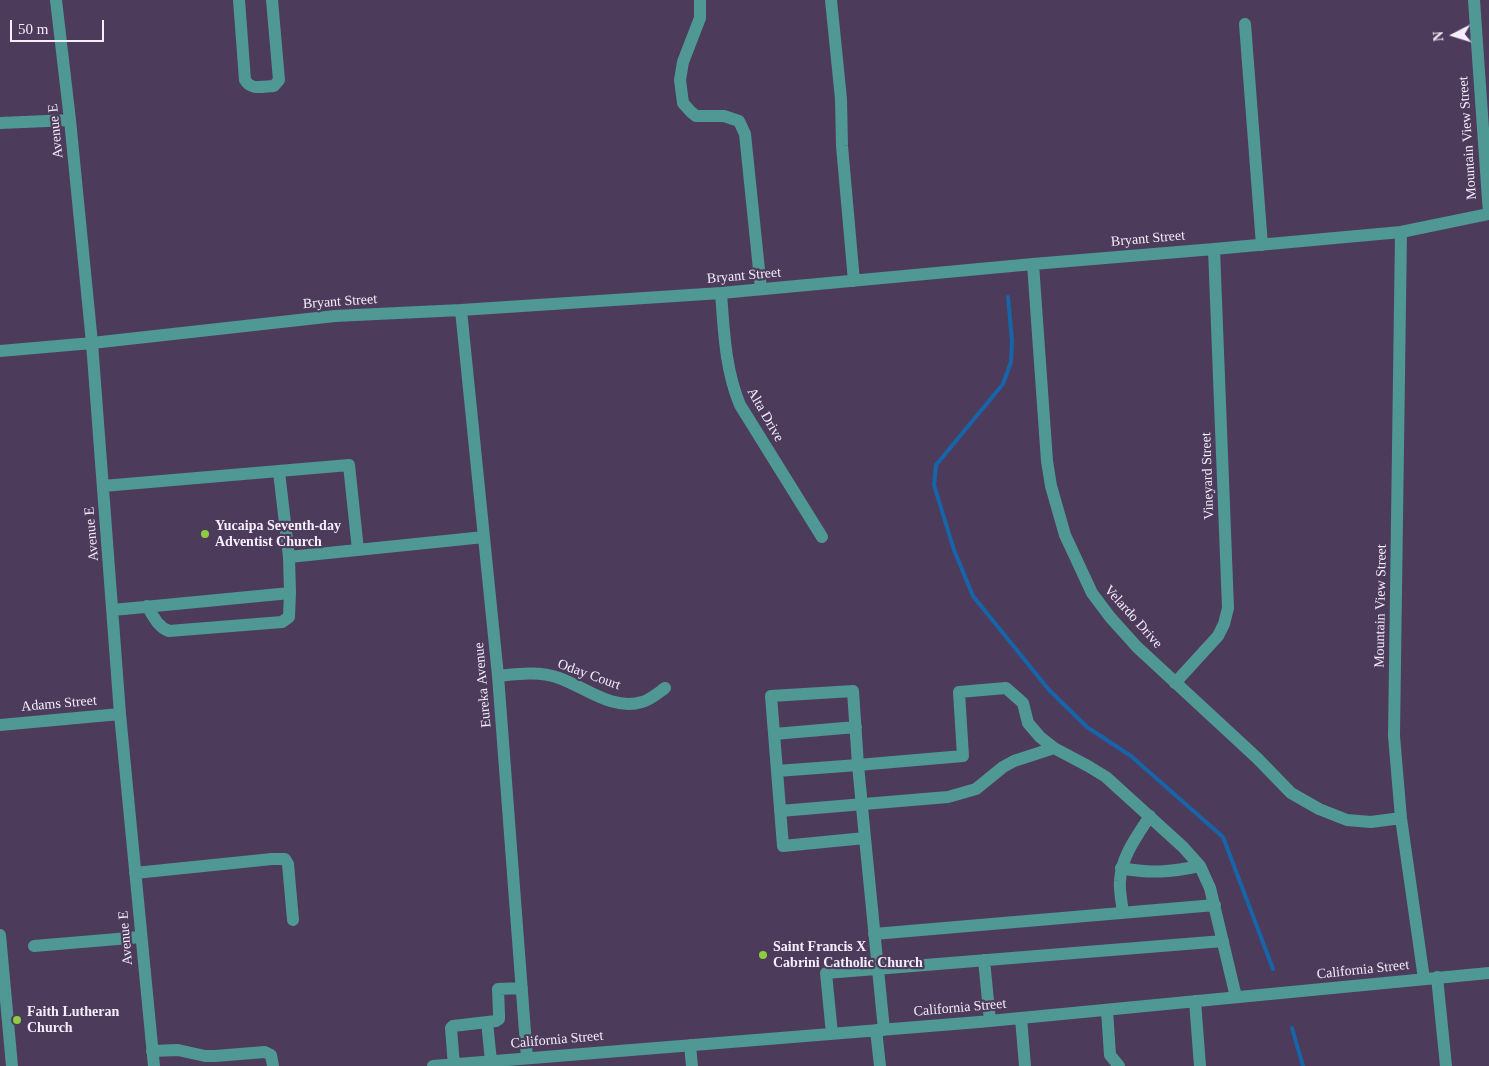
<!DOCTYPE html>
<style>
body{margin:0}
#map{position:relative;width:1489px;height:1066px;overflow:hidden;background:#4d3b5b;font-family:"Times New Roman",serif}
canvas{display:block}
.north{position:absolute;left:1429px;top:10px;width:50px;height:50px;-webkit-text-stroke:4px #4d3b5b;paint-order:stroke;rotate:265deg;font-size:14px;font-weight:700;line-height:20px;text-align:center;color:#f5edfc}
.north::after{content:'';display:block;margin:auto;width:18px;height:22px;background:#f5edfc;clip-path:polygon(50% 0,100% 100%,50% 72%,0 100%)}
.scale{position:absolute;left:10px;top:20px;width:94px;height:22px;box-sizing:border-box;border:2px solid #f5edfc;border-top:0;padding-left:6px;font-size:15px;line-height:18px;white-space:nowrap;color:#f5edfc;-webkit-text-stroke:4px #4d3b5b;paint-order:stroke}
</style>
<div id="map">
<canvas width="1489" height="1066"></canvas>
<div class="north">N</div>
<div class="scale">50 m</div>
</div>
<script>
const g = document.querySelector('canvas').getContext('2d');
g.lineJoin = 'round';
function strokePath(path, color, width, dash) { g.strokeStyle = color; g.lineWidth = width; g.lineCap = dash ? 'butt' : 'round'; g.setLineDash(dash || []); g.stroke(path); }
function drawText(font, color, halo, rows, align = 'center') {
  g.font = font + ' "Times New Roman",serif'; g.lineWidth = 4.5; g.setLineDash([]); g.textBaseline = 'middle'; g.strokeStyle = halo; g.fillStyle = color; for (const [text, x, y, turn = 0] of rows) {
    g.save(); g.translate(x, y); g.rotate((+turn || 0) * Math.PI / 180); g.textAlign = isNaN(turn) ? turn : align; if (halo) g.strokeText(text, 0, 0); g.fillText(text, 0, 0); g.restore();
  }
}
strokePath(new Path2D(`
 M1008,297L1012,341L1011,362L1003,384L936,465L934,485L954,550L973,596L1049,690L1087,727L1131,756L1223,837L1273,969
 M1292,1028L1303,1066`), '#1864a9', 4);
strokePath(new Path2D(`
 M56,0L70,120L92,343L120,714L154,1066
 M239,0L245,80C251,91 264,86 274,86L279,80L272,0
 M700,0V18L683,62L680,80L683,103L691,112L696,116H724L739,121L745,134L761,289
 M831,0L841,99L842,146L854,281
 M1474,0L1489,214
 M1245,24L1262,245
 M0,123L70,120
 M1401,232L1394,736L1401,818L1424,979
 M1033,264L1047,461L1051,486L1065,535L1092,593L1110,617L1137,647L1257,758L1291,793L1319,809L1347,820L1371,822L1401,818
 M721,293C724,331 725,369 740,405L822,537
 M461,310L498,676L527,1058
 M0,351L92,343L335,316L461,310L721,293L1033,264L1214,249L1401,232L1489,214
 M279,472L289,557
 M103,486L349,465L358,550
 M147,606C153,616 158,627 169,631L282,622L289,617L290,593
 M113,610L290,593L289,557L484,537
 M498,676C518,674 539,671 559,678C585,687 612,711 642,702C650,700 658,693 665,688
 M1175,683L1218,636L1224,624L1228,608L1214,249
 M0,725L120,714
 M774,734L856,727
 M777,771L858,765L865,838L783,846L771,696L853,691L858,765L963,756L959,692L1006,688L1023,703L1028,723L1040,737L1054,748L1088,766L1106,777L1183,847L1200,866L1210,888L1236,997
 M780,811L948,797L976,789L1003,767L1014,761L1054,748
 M865,838L884,1030
 M1121,868C1151,874 1170,872 1200,866
 M135,873L272,859H285L288,864L293,920
 M1123,913C1122,903 1119,891 1120,881C1121,857 1137,836 1150,816
 M874,934L1215,905
 M0,935L12,1066
 M34,946L141,937
 M984,960L990,1021
 M1437,977L1446,1066
 M1195,1001L1200,1066
 M1107,1010L1110,1055L1119,1066
 M1021,1018L1025,1066
 M487,1022L491,1061
 M876,1030L880,1066
 M832,1034L826,973L1223,941
 M690,1045L692,1066
 M152,1051L178,1050L205,1056H215L265,1052L271,1055L273,1066
 M433,1066L979,1022L1489,973
 M454,1066L451,1028L453,1026L496,1021L499,1019V1015L498,989L522,988`), '#4f9894', 12);
for (const [x, y, r, color] of [
 [205,534,5,"#8ecd42"],
 [763,955,5,"#8ecd42"],
 [17,1020,5,"#8ecd42"]
]) { const dot = new Path2D(); dot.arc(x, y, r, 0, 2 * Math.PI); g.fillStyle = color; g.fill(dot); strokePath(dot, '#4d3b5b', 2); }
drawText('14px', '#f5edfc', '#4d3b5b', [
 ["Avenue E",56,131,-96],
 ["Mountain View Street",1468,138,-94],
 ["Bryant Street",1148,239,-5],
 ["Bryant Street",744,276,-5],
 ["Bryant Street",340,302,-4],
 ["Alta Drive",765,415,60],
 ["Vineyard Street",1208,476,-92],
 ["Avenue E",92,534,-95],
 ["Mountain View Street",1381,606,-89],
 ["Velardo Drive",1133,617,48],
 ["Oday Court",589,675,20],
 ["Eureka Avenue",483,685,-95],
 ["Adams Street",59,704,-5],
 ["Avenue E",126,938,-95],
 ["California Street",1363,970,-6],
 ["California Street",960,1008,-5],
 ["California Street",557,1040,-5]
]);
drawText('bold 14px', '#f5edfc', '#4d3b5b', [
 ["Yucaipa Seventh-day",215,526],
 ["Adventist Church",215,542],
 ["Saint Francis X",773,947],
 ["Cabrini Catholic Church",773,963],
 ["Faith Lutheran",27,1012],
 ["Church",27,1028]
], 'left');
</script>
